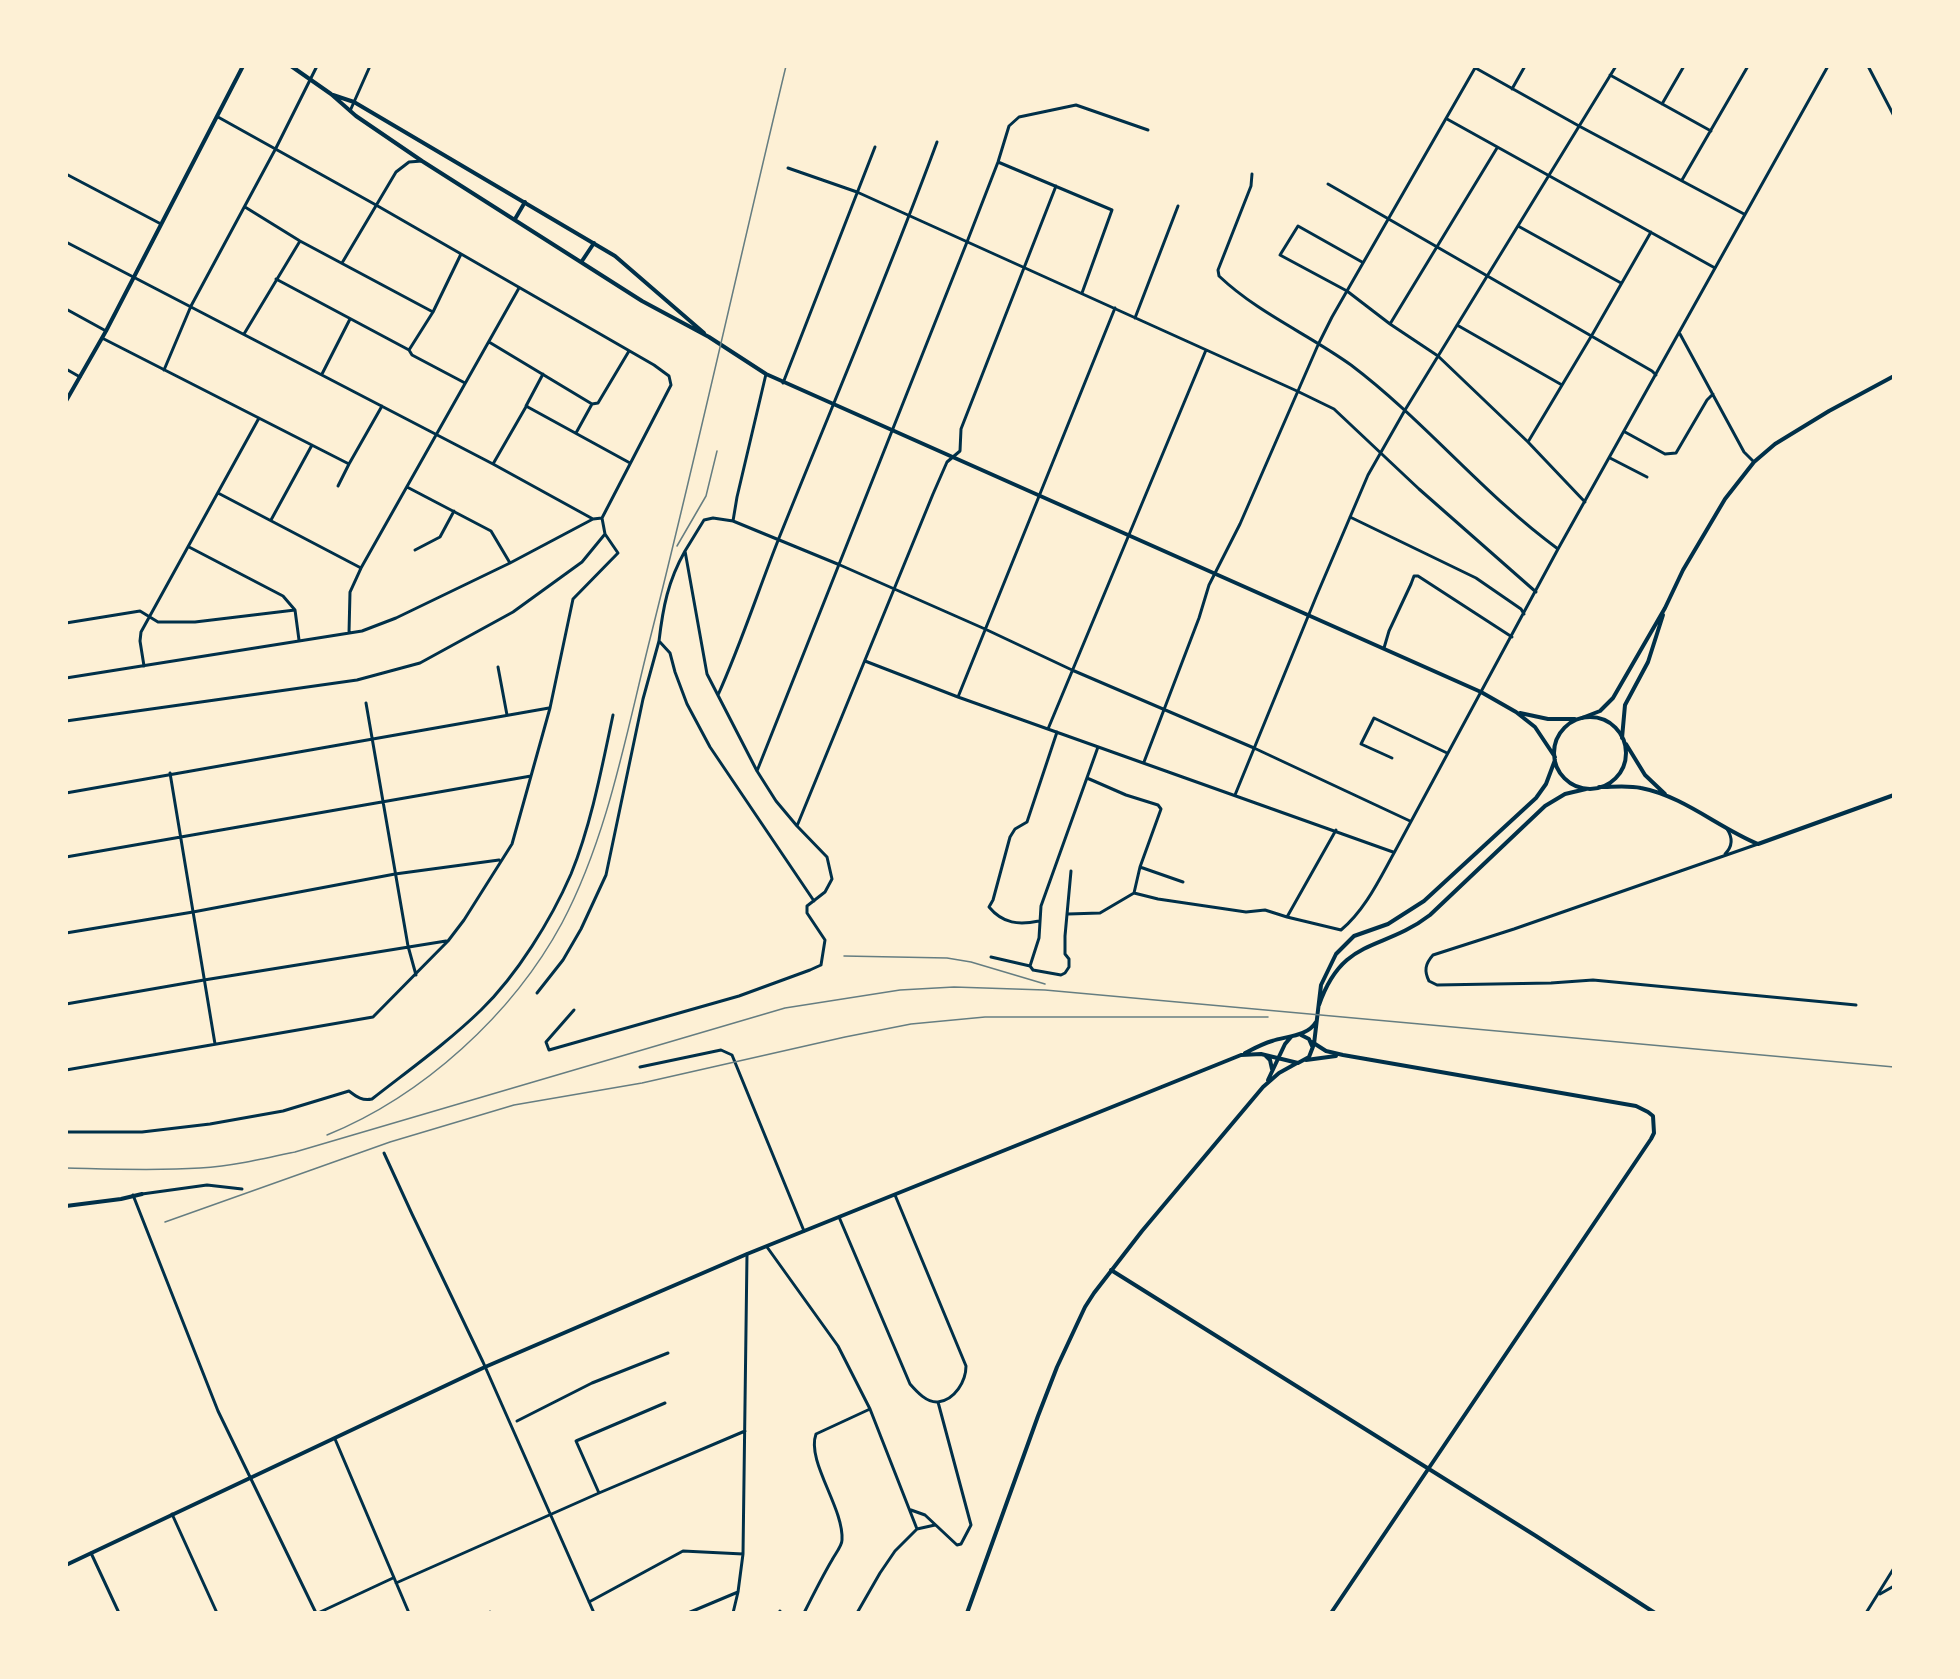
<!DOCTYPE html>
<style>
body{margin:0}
#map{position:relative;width:1960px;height:1679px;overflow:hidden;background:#fdf0d5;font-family:Rubik,sans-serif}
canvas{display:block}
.frame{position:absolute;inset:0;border:68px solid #fdf0d5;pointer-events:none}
</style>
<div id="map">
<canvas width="1960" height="1679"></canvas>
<div class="frame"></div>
</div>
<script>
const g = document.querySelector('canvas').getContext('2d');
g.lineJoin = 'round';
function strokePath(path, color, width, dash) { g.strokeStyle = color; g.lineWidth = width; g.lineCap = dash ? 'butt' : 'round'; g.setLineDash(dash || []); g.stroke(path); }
strokePath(new Path2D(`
 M1472,66L1579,126L1744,214
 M1868,66L1894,116
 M1610,75L1711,131
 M1512,89L1525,66
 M1662,104L1684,66
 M350,111L370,66
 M218,117L376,205L654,365L669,376L671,385L602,518
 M1447,119L1715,268
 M998,162L1112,210L1082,293
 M788,168L857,192L1297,391L1334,409L1419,489L1536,592
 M66,174L161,224
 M1252,174L1251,186L1218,270L1219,276C1258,313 1308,334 1351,365C1425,421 1484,495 1558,549
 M1682,180L1748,66
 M1328,184L1652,371L1656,375
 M245,207L300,241L433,312
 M1518,226L1621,283
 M66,242L493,464L593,519
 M1362,262L1298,226L1280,255L1347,291L1390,324L1438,356L1528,442L1585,502
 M342,263L396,172L409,162L422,161
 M276,279L409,350L412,355L465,383
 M66,309L106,331
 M1135,318L1178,206
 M1390,324L1497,148
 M1457,325L1562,385
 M244,334L300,241
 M1680,334L1744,452L1754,462
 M102,338L349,464L382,406
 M489,342L592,404L576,433
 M409,350L433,312L461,254
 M66,369L80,377
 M164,370L191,306L276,148L317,66
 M322,374L350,319
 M543,374L526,406L630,463
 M783,383L875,147
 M592,404L598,403L629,351
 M1625,432L1665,454L1676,453L1707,400L1713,394
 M1528,442L1592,335L1651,232
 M1610,458L1647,477
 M493,464L527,405
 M338,486L349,464
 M407,487L491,531L510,563
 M218,493L361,568
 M1350,517L1476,578L1521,609L1524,614
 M271,520L312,445
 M733,521L737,497L766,374
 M189,547L283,596L295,610
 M415,550L440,537L454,511
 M685,551C668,581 663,607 659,641L670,653L675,672L687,704L710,747L814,901
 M295,610L299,640
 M66,623L140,611L158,622H195L295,610
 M349,633L350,592L361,568L519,288
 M1384,648L1389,631L1411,584L1414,576H1418L1512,637
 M865,661L958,697L1393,852
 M144,666L140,641L141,632L259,418
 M498,667L507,715
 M66,678L362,631L396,618L510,563L593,519L602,518L605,534L618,553L573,599L550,708L512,844L464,920L448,941L373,1017L66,1070
 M718,695C741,644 758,591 779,538C832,406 888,275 937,142
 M958,697L1115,308
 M366,703L408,946L416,975
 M66,721L357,680L420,663L513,612L582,562L605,534
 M1048,729L1206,350
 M1392,758L1361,744L1374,718L1447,753
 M1144,762L1199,618L1209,585L1240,524L1318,345L1332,317L1475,68
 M757,771L967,242L998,162L1009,126L1019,117L1076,105L1148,130
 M170,773L215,1044
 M66,793L549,708
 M1235,795L1316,597L1368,475L1405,410L1616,66
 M797,826L933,494L947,462L960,451L961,429L1056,186
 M1758,844L1514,929L1433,955C1425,964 1424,971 1429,981L1437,985L1551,983L1593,980L1856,1005
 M1725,854C1733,846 1733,838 1727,829
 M66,857L531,776
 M1140,867L1183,882
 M1134,893L1158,899L1246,912L1265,910L1287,917L1341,930C1365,910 1379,880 1394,853L1558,549L1828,66
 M1068,914L1100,913L1134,893L1140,867L1161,809L1158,805L1126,795L1087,778
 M1287,917L1336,830
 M1039,921C1019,925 1003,924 989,907L993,900L1010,837L1015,829L1027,822L1057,732
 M66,933L193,912L395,874L499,860
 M991,957L1030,966L1039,938L1041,906L1098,747
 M1030,966L1033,970L1061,975L1065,973L1069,967V959L1065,954V936L1071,871
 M537,993L563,960L581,929L606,875L643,699L659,641
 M66,1004L204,980L446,941
 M574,1010L546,1042L549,1050L739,996L810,970L821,965L825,940L807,913V906L825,892L832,879L827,857L797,826L776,801L757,771L707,674L685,551L704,520L713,518L733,521L840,565L985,629L1072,670L1254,748L1410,821
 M640,1067L721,1050L732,1055L804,1231
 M66,1132H142L210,1124L283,1111L349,1091C357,1097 362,1101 372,1099C409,1070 447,1043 481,1010C517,975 551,920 571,874C591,825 602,767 613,715
 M384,1153L412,1214L483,1362L594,1613
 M142,1194L207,1185L242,1189
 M133,1195L218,1411L316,1613
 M839,1217L910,1384C917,1392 927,1403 938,1402C955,1400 966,1381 966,1366L895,1195
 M767,1247L838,1346L870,1409L917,1529
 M517,1421L592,1383L668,1353
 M335,1439L409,1613
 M599,1493L576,1441L665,1403
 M911,1510L925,1515L957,1545L961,1544L971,1525L938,1402
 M172,1514L217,1613
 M91,1553L119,1613
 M396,1583L599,1493L745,1431
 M1880,1594L1894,1586
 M589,1602L683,1551L743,1554
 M490,1612V1613
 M318,1613L393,1578
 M688,1613L738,1592L743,1554L747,1254
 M733,1613L738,1592
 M779,1613L780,1611
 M804,1613C813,1595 822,1577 832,1560C835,1554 842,1546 842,1540C844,1508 806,1461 816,1434L870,1409
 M857,1613L880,1573L895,1551L917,1529L935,1525
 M1866,1613L1894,1568`), '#003049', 3);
strokePath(new Path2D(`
 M1582,718L1600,711L1613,698L1665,608L1683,570L1725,499L1754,462L1775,444L1829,411L1894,376
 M1622,738L1625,705L1648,662L1663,615
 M1312,1042L1326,1051L1343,1055L1636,1106L1648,1112L1653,1116L1654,1133L1651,1139L1331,1613
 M1306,1060L1336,1056
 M66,1206L121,1199L142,1194
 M1111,1270L1536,1536L1655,1613`), '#003049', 4);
strokePath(new Path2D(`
 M291,66L331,94L356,116L422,161L642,301L709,337L766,374L1481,692L1516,712L1535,727L1555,757
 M333,95L354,102L615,256L704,333
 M515,219L525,202
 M582,261L594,243
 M66,401L106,331L243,66
 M1520,713L1548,719H1575
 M1554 753a36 36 0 1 1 72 0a36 36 0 1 1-72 0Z
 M1626,744L1645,775L1665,794
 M1599,787C1613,787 1628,785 1641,788C1683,796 1719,828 1758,844L1894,795
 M1319,1005C1343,936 1382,952 1430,915L1545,806L1565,794L1586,789
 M1301,1035L1309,1039L1312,1046
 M1245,1053C1253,1049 1262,1044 1272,1041C1286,1036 1307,1037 1316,1022
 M1265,1055L1270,1060L1272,1069
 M1268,1080L1285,1044L1291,1037
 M66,1565L485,1367L747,1254L1241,1055L1261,1054L1298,1063L1309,1057L1314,1044L1321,985L1336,954L1354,936L1388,924L1424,901L1536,798L1546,784L1555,760
 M967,1613L1038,1416L1057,1367L1085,1307L1094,1293L1142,1231L1263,1087L1279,1073L1297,1063`), '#003049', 4);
strokePath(new Path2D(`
 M677,546L706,496L717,451
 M844,956L947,958L971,962L1045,984
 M327,1135C423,1096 513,1014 562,923C608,836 626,734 650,639C698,449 740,257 786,66
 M66,1168C110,1169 155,1171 200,1168C232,1166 263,1159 295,1152L785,1008L900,990L954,987L1045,990L1894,1067
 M165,1222L390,1142L514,1105L642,1083L845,1037L911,1024L985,1017H1268`), '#657d81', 1.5);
</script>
